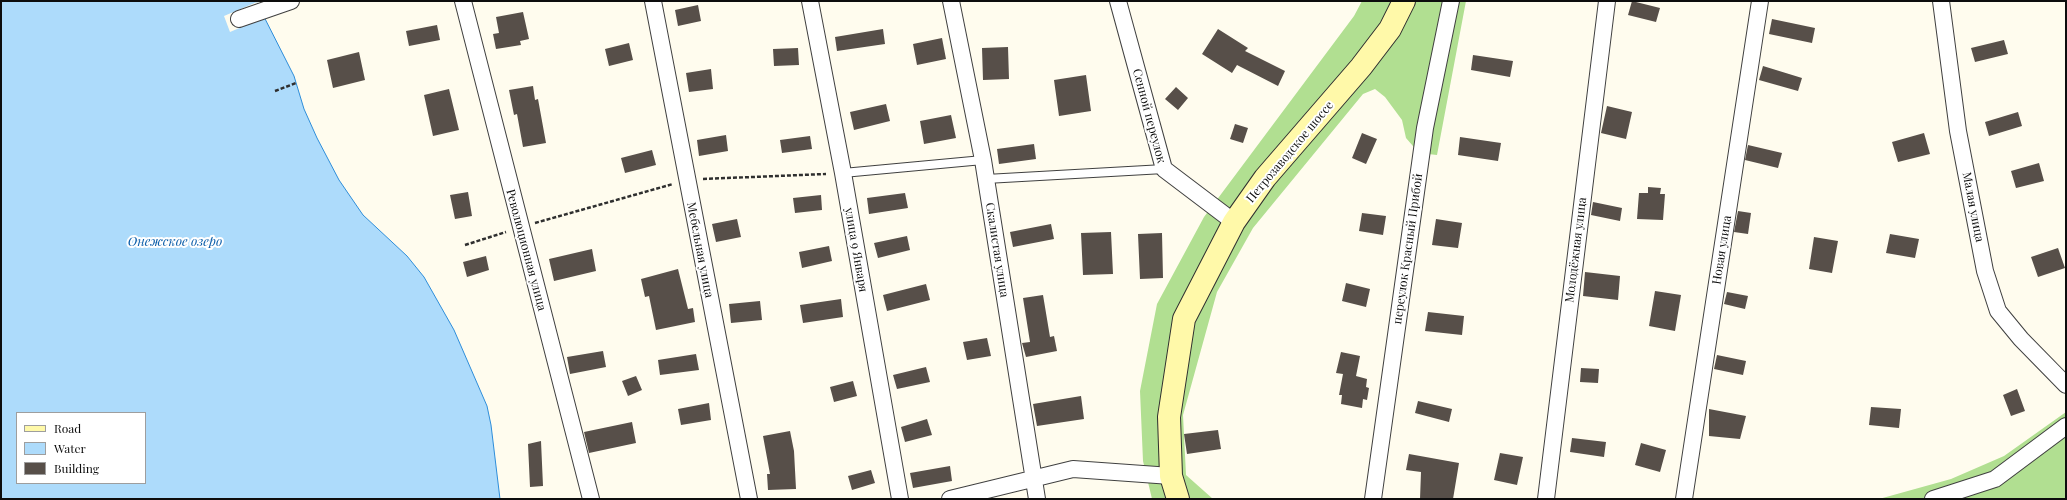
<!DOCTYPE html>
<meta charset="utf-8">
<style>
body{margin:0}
#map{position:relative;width:2067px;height:500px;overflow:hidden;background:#fffcee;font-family:"Playfair Display",serif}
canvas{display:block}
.frame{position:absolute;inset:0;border:2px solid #0d0d0d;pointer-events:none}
.legend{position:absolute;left:16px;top:412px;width:130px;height:72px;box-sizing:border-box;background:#fff;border:1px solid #9e9e9e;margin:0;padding:5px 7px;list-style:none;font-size:12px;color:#0d0d0d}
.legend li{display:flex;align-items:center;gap:8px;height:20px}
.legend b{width:20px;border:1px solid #9e9e9e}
</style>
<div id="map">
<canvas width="2067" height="500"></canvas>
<div class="frame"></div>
<ul class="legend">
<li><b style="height:5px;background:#fff9a9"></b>Road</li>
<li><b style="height:11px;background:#addbfb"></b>Water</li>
<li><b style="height:11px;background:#574f49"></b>Building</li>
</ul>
</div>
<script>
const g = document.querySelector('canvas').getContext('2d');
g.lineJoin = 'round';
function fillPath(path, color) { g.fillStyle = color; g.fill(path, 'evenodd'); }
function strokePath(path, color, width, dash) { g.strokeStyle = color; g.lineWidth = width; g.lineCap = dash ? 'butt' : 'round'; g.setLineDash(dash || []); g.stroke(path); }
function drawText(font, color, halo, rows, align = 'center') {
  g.font = font + ' "Playfair Display",serif'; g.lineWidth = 4; g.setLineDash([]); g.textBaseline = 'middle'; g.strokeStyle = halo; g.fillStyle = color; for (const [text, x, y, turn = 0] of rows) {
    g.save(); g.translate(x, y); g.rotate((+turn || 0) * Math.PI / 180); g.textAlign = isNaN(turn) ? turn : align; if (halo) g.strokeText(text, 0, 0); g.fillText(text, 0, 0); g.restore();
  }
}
fillPath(new Path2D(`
 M1362,1H1466L1437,155L1419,153L1406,138L1402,120L1385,97L1375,89L1363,94L1253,228L1217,292L1183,415L1186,475L1213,499H1152L1143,461L1140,391L1157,304L1204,217L1354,16Z
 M2066,412V499H1879L1951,479L2004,456Z`), '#b1df91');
const water = new Path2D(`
 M1,1H256L294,76L304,109L317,138L339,180L363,215L407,256L424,277L454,330L487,406L491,425L500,499H1ZM17,413H145V483H17Z`);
fillPath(water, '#addbfb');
strokePath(water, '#2e8dd9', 1);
fillPath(new Path2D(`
 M257,2L263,18L230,32L224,16Z`), '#fffcee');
fillPath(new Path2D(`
 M1632,1L1660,8L1656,22L1628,15Z
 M698,5L701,21L678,26L675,10Z
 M523,12L529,39L520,41L521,45L496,49L493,34L499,33L496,17Z
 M1772,19L1815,28L1812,43L1769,34Z
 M437,25L440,40L409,46L406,31Z
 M883,29L885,44L837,51L835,37Z
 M1218,29L1248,48L1245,51L1285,71L1278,86L1237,65L1232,73L1202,54Z
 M942,38L946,59L917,65L913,44Z
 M2004,40L2008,54L1975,62L1971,48Z
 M629,43L633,60L609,66L605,49Z
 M1008,47L1009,79L983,80L982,48Z
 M798,48L799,65L774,66L773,49Z
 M359,52L365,80L333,88L327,60Z
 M1473,55L1513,61L1510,77L1471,70Z
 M1763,66L1802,78L1798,91L1759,80Z
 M711,69L713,89L689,92L686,73Z
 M1086,75L1091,111L1059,116L1054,80Z
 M533,86L535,100L538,99L546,143L523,147L517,114L514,115L509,90Z
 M1176,87L1188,98L1178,110L1165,99Z
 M449,89L459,130L433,136L424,95Z
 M886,104L890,121L854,130L850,112Z
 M1607,106L1632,112L1626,139L1601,133Z
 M2018,112L2022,126L1989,136L1985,122Z
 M951,115L956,138L924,144L920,121Z
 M1235,124L1248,128L1243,143L1230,139Z
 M1362,133L1377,139L1366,164L1352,158Z
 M1924,133L1930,154L1898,162L1892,142Z
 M726,135L728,151L699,156L697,140Z
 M810,136L812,149L782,153L780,140Z
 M1460,137L1501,143L1498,161L1458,155Z
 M1034,144L1036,159L999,164L997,149Z
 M1748,145L1782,153L1778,168L1745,160Z
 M652,150L656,165L625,173L621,158Z
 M2039,163L2044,181L2016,188L2011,171Z
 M1648,187L1661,188L1660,194H1665L1663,220L1637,219L1639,193H1648Z
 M468,192L472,216L455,219L450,195Z
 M905,193L908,208L869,214L867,198Z
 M821,195L822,210L795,213L793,198Z
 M1593,202L1622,208L1620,221L1591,215Z
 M1738,211L1751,213L1748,234L1734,232Z
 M1362,213L1386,216L1383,235L1359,231Z
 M737,219L741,237L716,242L712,224Z
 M1436,219L1462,223L1458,248L1432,245Z
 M1051,224L1054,239L1013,247L1010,232Z
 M1111,232L1113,274L1083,275L1081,233Z
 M1162,233L1163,278L1140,279L1138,234Z
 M1890,234L1919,239L1915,258L1886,253Z
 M907,236L910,250L878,258L874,243Z
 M1814,237L1838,241L1832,273L1809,269Z
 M829,246L832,261L802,268L799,252Z
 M2058,248L2065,268L2038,277L2031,257Z
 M592,249L596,271L554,281L549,259Z
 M486,256L489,270L467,277L463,262Z
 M678,269L688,309L693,308L695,322L656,330L649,296L645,297L641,279Z
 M1585,272L1620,276L1618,300L1583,296Z
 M1346,283L1370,289L1366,307L1342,301Z
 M926,284L930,300L887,311L883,295Z
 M1655,291L1681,295L1675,331L1649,326Z
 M1727,292L1748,296L1745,309L1724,304Z
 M1043,295L1050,337L1054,336L1057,351L1026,357L1022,343L1030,342L1023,298Z
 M841,299L843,317L803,323L800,305Z
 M760,301L762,320L731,323L729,304Z
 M1428,312L1464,316L1462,335L1425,331Z
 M987,338L991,356L967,360L963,342Z
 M603,351L606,367L570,374L567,357Z
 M1341,352L1360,356L1356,376L1367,379L1366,387L1369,388L1367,400L1363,399L1362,408L1341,404L1342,395H1339L1343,374L1336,373Z
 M696,354L699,370L660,375L658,360Z
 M1717,355L1746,361L1743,375L1714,369Z
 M926,367L930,382L897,389L893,375Z
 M1581,368L1599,369L1598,383L1580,382Z
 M636,376L642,390L628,396L622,381Z
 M853,381L857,396L834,402L830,387Z
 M2017,389L2025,411L2011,416L2003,395Z
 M1081,396L1084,419L1037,426L1033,404Z
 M1418,401L1452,409L1449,422L1415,413Z
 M709,403L711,420L681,425L678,409Z
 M1871,407L1901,409L1899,428L1869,425Z
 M1709,409L1746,416L1740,439L1709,436Z
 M927,419L932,435L905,442L901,427Z
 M632,422L636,443L589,453L584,432Z
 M1218,430L1221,449L1187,454L1184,434Z
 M790,431L794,451L796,489L768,490L767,474H770L763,436Z
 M1572,438L1606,442L1604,457L1570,452Z
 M541,441L543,486L530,487L528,444Z
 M1641,443L1666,450L1660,472L1635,465Z
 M1500,453L1523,457L1517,485L1494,480Z
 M1409,454L1459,463L1453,499H1420L1421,472L1406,470Z
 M950,466L952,481L913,488L910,473Z
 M871,470L875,483L852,490L848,476Z`), '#574f49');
const lane = new Path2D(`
 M843,173L983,160
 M986,179L1164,169`);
const street = new Path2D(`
 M463,1L591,499
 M653,1L749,499
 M810,1L843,173L900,499
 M951,1L983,160L1037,499
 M1118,1L1164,169L1234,222
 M1941,1L1958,131L1985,271L1998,311L2021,339L2066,385
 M239,19L291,1
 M950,499L1073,469L1171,476
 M1373,499L1425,128L1451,1
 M1546,499L1607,1
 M1684,499L1760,1
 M1933,499L1995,479L2066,426`);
const secondary = new Path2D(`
 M1178,499L1171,476L1169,417L1184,319L1234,222L1265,178L1361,67L1390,29L1404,1`);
strokePath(lane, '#404040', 10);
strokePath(street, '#404040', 18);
strokePath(secondary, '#2f2f2f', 24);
strokePath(new Path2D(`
 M275,91L296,83
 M703,179L826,174
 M535,223L673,184
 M465,245L506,232`), '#2f2f2f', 2.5, [4, 2]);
strokePath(lane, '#fff', 8);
strokePath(street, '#fff', 16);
strokePath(secondary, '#fff9a9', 22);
drawText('12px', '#0d0d0d', '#fff', [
 ["Сенной переулок",1149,116,75],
 ["Петрозаводское шоссе",1290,152,-50],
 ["Малая улица",1973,207,79],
 ["переулок Красный Прибой",1408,249,-82],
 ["Революционная улица",526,250,75],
 ["Мебельная улица",700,250,79],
 ["улица 9 Января",856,250,80],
 ["Скалистая улица",997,250,81],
 ["Молодёжная улица",1576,250,-83],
 ["Новая улица",1722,250,-81]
]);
drawText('italic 13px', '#0c5eaa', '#fff', [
 ["Онежское озеро",175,242]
]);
</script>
